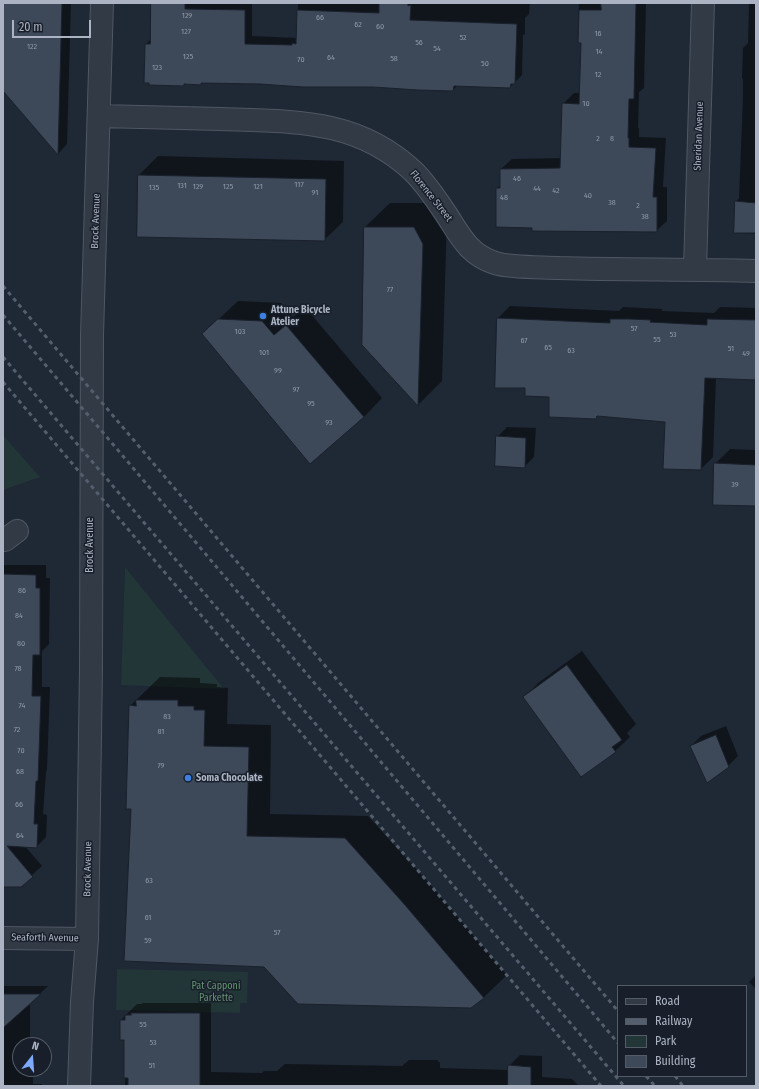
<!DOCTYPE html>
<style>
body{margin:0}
#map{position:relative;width:759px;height:1089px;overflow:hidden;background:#1f2835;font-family:"Fira Sans Condensed",sans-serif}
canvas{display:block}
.frame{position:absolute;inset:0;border:4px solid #acb4c3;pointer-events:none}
.legend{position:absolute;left:617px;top:985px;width:130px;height:92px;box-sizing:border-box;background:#181f2a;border:1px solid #535b67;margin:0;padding:5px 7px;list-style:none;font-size:12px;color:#acb4c3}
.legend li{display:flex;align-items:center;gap:8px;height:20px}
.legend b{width:20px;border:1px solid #535b67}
.north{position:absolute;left:12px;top:1037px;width:40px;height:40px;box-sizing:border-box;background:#181f2a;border:1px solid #535b67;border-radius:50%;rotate:17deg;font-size:11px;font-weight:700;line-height:16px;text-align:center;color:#acb4c3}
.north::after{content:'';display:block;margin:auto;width:14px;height:18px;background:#7caaf8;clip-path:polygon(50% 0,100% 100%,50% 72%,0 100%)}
.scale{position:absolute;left:12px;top:20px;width:79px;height:18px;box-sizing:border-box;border:2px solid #acb4c3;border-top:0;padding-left:5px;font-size:12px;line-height:14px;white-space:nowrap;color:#acb4c3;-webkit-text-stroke:3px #181f2a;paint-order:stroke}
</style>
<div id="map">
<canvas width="759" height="1089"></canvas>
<div class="frame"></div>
<ul class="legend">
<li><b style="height:5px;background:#323a46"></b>Road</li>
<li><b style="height:5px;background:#545e6d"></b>Railway</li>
<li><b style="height:11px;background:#223537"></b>Park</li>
<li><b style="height:11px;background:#3d4858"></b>Building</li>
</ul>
<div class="north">N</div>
<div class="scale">20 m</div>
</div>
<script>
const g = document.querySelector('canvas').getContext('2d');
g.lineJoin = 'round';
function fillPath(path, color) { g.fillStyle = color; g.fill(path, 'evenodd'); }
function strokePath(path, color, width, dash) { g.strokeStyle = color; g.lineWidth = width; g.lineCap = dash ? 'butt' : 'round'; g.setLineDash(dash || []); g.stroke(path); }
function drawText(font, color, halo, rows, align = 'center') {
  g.font = font + ' "Fira Sans Condensed",sans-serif'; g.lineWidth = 3; g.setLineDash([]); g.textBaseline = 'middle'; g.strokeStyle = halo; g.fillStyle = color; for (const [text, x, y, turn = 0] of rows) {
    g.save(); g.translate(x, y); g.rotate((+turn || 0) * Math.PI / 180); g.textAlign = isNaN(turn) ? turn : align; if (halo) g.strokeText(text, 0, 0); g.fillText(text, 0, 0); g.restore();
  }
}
fillPath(new Path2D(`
 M3,435L40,477L3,490Z
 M125,567L224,689L121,685Z
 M117,969L248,972L247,1003H240V1013L116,1010Z`), '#223537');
fillPath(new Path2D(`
 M3,3H71L67,144L58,154L3,89Z
 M152,3H252V36L297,38L298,3H530L529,14L525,18V34L523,35L522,75L510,87L458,85L453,90L373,86L260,83L202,82L201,84L186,83L184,85L146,44L151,39Z
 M579,3H646L644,88L639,92L638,128H639V137L666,138L663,187H667V221L656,231L533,227L497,188L501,185V169L512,159L562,158L563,104L574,93H581L582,42L579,24H578Z
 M749,3H756V234L741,233L736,202L739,198L743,97V79L742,78L743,48L748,43Z
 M158,156L344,161L343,222L324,240L138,236L139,175Z
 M390,203H438L447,219L442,381L418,405L363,345L365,227Z
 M238,301L281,303L293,317L305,307L382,398L364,417L310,462L203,334Z
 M510,306L619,311L623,307L642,308L662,309V311L714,313L720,307L756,308V379L716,378L713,457L701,469L666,421L599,415L596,418L550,396L526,387H496L498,318Z
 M507,427L536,428L534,457L524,467L497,437Z
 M730,449L756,450V505L715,464Z
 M3,565H46V578H50L49,644L42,651V687H50L47,770L46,772L43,814L47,815L46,837L36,847L25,846L42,866L20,886H3Z
 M582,651L636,724L627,733L630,737L615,751L524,698L538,683Z
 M160,677L200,678V683L217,684V687L228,688L227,724L271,725L270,814L368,816L428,882L507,975L484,997L471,1007L132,808L130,706Z
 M726,726L738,756L728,766L691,746L701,736Z
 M756,975V989L749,982Z
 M3,986H48L30,1003V1044L33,1045H20V1069H33V1084H42V1086H3Z
 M143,1003H211V1072L262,1073L264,1071H277L285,1064L402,1066L409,1060H438V1062H440V1068L509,1070V1066L520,1055L542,1056V1077L572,1079L579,1086H125V1039L121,1020L137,1004H141Z`), '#0007');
const building = new Path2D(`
 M3,3H62L58,155L3,91Z
 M151,3H185V9L245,10V44L292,45V43L296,44L297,10L379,13V3H408V6L411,5L410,20L517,24L515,84H511L510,88L454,86L453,91L418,90L373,87H303L260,84L201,83V85L184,84V86L149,85V83H144L145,44H150Z
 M601,3H636L634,99H629L628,138H629V147L656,148L653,197H657V232L532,231V228L496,227V188H500V169L560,168L562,103L579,104L581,43H578L579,10H601Z
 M138,175L326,179L325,241L137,237Z
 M735,201L756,203V233H734Z
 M364,227H414L423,244L418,406L362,345Z
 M497,318L610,323V319H630L651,320L650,322L707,325V319L756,320V380L705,378L701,470L663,469L665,422L597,416L596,419L549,417V397L525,396V388H495Z
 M218,319L262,321L274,335L286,325L364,417L310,464L202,334Z
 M496,436L526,438L525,468L495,466Z
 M714,463L756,465V506L713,505Z
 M3,574L36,575V588H40V655H33L32,696H41L38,781H36L34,824H38L37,848L7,846L33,877L21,887H3Z
 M567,665L622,740L612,747L616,752L581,777L523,697Z
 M136,700H178V706H194V710H205L204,746L249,747L247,836L345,838L405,905L484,998L471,1008L298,1004L264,967L124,961L131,809H126L129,705L136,706Z
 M716,735L729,767L707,783L690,746Z
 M3,994H41L3,1028Z
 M131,1013H200V1086H128V1078H124V1040H120V1020H125V1015H131Z
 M508,1065L531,1067V1086H508Z`);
fillPath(building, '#3d4858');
strokePath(building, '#1a212c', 1);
const street = new Path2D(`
 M100,116C140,117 181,118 221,119C294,122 356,118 413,171C423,181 436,199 444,211C459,233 467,254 495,263C511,268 542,267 559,268C625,270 690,269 756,271
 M695,269L703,3
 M3,540H5L17,531
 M3,938L87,939
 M79,1086L82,1002L87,939L91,668L92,335L102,3`);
strokePath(street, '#505764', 24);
strokePath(street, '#323a46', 22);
strokePath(new Path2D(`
 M3,286L618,1011
 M3,315L128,462L618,1043
 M3,357L624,1086
 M3,382L601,1086
 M646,1076L655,1086
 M675,1076L683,1086`), '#545e6d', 3, [4, 4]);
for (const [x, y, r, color] of [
 [263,316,4,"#3f7fe0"],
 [188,778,4,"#3f7fe0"]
]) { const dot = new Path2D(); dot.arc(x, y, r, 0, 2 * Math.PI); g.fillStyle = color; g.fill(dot); strokePath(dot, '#181f2a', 1.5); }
drawText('8px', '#9099a8', null, [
 ["129",187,16],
 ["66",320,18],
 ["62",358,25],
 ["60",380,27],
 ["127",186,32],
 ["16",598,34],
 ["52",463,38],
 ["56",419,43],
 ["122",32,47],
 ["54",437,49],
 ["14",599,52],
 ["125",188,57],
 ["64",331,58],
 ["58",394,59],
 ["70",301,60],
 ["50",485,64],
 ["123",157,68],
 ["12",598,75],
 ["10",586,104],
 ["2",598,139],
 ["8",612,139],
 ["46",517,179],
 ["117",299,185],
 ["131",182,186],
 ["129",198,187],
 ["125",228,187],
 ["121",258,187],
 ["135",154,188],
 ["44",537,189],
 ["42",556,191],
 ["91",315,193],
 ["40",588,196],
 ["48",504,198],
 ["38",612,203],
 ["2",638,206],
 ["38",645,217],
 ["77",390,290],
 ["57",634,329],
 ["103",240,332],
 ["53",673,335],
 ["55",657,340],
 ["67",524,341],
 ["65",548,348],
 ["51",731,349],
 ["63",571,351],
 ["101",264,353],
 ["49",746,354],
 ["99",278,371],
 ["97",296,390],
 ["95",311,404],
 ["93",329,423],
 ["39",735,485],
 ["86",22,591],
 ["84",19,616],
 ["80",21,644],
 ["78",18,669],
 ["74",22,706],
 ["83",167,717],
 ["72",17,730],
 ["81",161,732],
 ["70",21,751],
 ["79",161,766],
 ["68",20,772],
 ["66",19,805],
 ["64",20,836],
 ["63",149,881],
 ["61",148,918],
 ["57",277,933],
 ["59",148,941],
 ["55",143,1025],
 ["53",153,1043],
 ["51",152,1066]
]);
drawText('10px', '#acb4c3', '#181f2a', [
 ["Sheridan Avenue",699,136,-88],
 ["Florence Street",431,196,52],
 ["Brock Avenue",96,221,-88],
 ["Brock Avenue",90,545,-90],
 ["Brock Avenue",88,869,-89],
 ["Seaforth Avenue",45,938,1]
]);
drawText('bold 10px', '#acb4c3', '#181f2a', [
 ["Attune Bicycle",271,310],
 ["Atelier",271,322],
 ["Soma Chocolate",196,778]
], 'left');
drawText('10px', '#649370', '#181f2a', [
 ["Pat Capponi",216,986],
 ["Parkette",216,998]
]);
</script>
